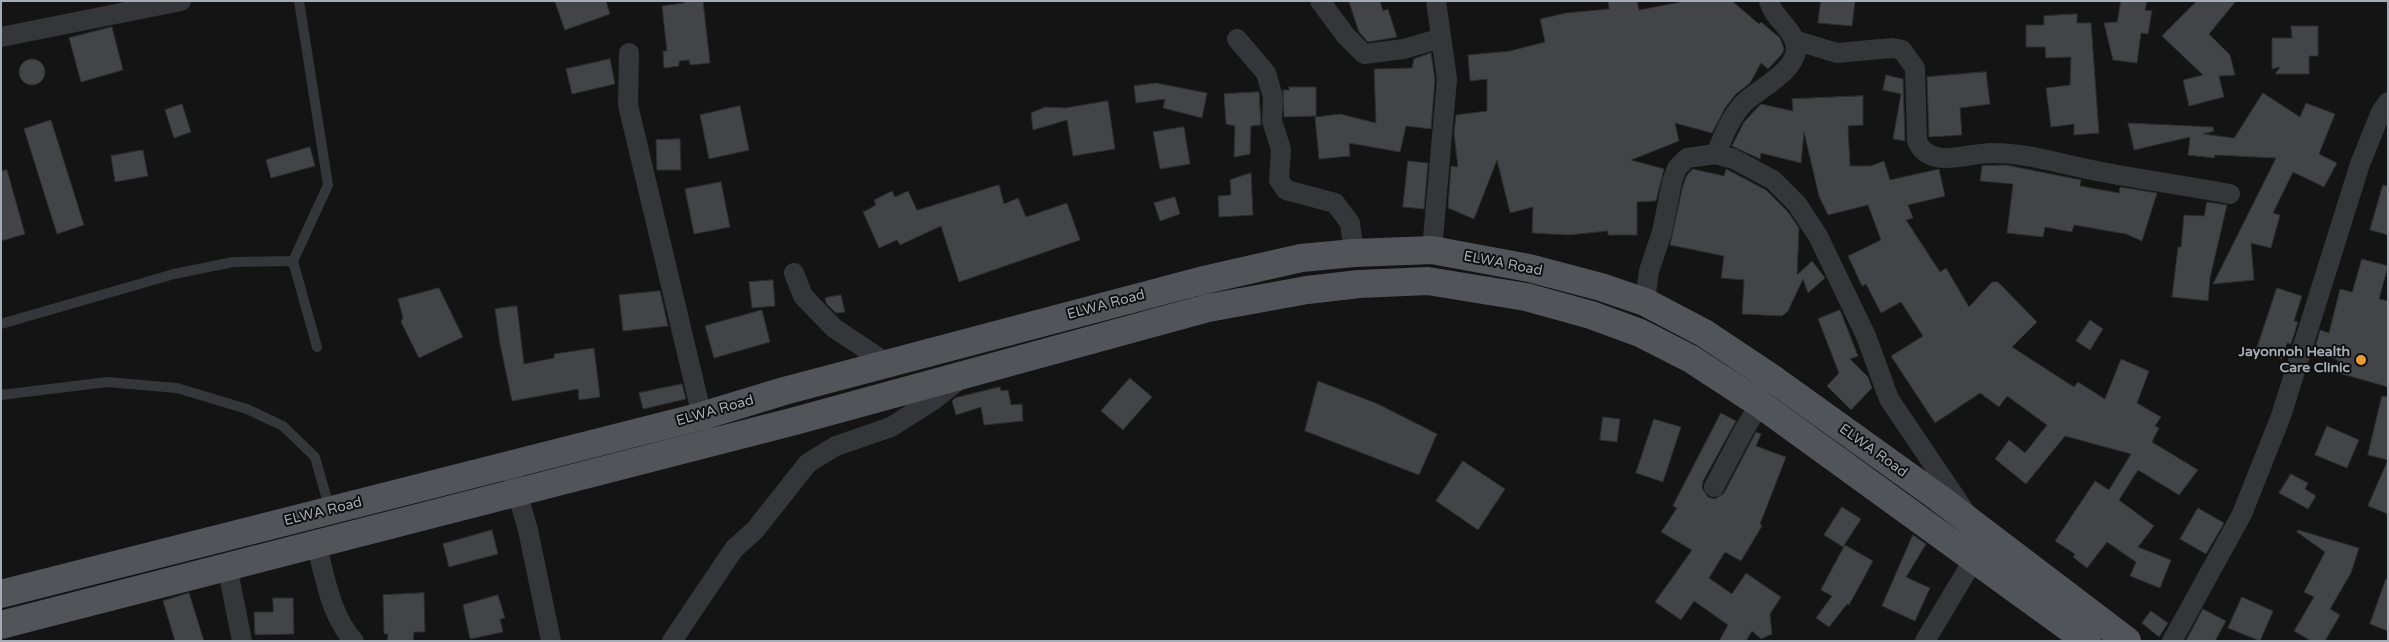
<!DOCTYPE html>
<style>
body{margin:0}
#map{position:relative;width:2389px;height:642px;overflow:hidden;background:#141415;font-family:"Varela Round",sans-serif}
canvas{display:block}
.frame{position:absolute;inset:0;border:2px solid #a6acb5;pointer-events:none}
</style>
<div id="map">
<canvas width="2389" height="642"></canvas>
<div class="frame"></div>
</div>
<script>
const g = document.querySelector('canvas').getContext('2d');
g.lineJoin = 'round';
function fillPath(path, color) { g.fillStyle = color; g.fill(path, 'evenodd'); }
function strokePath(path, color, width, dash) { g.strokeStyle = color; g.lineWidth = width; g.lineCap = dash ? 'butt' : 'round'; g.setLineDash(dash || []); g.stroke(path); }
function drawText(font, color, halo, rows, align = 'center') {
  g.font = font + ' "Varela Round",sans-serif'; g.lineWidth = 4; g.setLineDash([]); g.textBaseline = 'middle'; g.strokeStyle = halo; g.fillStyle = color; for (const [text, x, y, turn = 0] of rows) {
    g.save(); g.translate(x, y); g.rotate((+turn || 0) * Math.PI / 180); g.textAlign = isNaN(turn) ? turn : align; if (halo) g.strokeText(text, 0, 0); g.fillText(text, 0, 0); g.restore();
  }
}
const building = new Path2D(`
 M555,1H606L610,14L565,30Z
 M684,1H703L710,63L690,65L689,60L679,61V66L664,68L663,51H667L662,6L684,3Z
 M1349,1H1380L1383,11L1388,9L1397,37L1368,42L1359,32Z
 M1608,1H1637L1639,10L1686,1H1732L1759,24L1761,22L1780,38L1784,49L1782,54L1768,69L1761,63L1750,83L1735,95L1725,108L1712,133L1675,123L1679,141L1631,160L1664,169L1656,201L1637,202V235H1608V231L1568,235L1532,233L1533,207L1510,213L1497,160L1474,219L1448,208L1451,166L1458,167L1454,133L1456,115L1487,111V79L1470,81L1468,55L1510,51L1545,42L1540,19L1566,13L1609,9Z
 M1821,1H1855L1852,26L1818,23Z
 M2121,1H2147L2145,10L2152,11L2148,34L2141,33L2137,63L2113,60L2104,23L2117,22Z
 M2197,1H2236L2209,34L2230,55L2235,75L2219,76L2224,97L2189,106L2183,80L2203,75L2162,36Z
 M2077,14V23H2091L2099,133L2074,135V124L2051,127L2046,88L2070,85L2071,57L2046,58L2045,47H2026V25H2044V16Z
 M2291,26H2318V56H2309V74H2275L2280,67L2272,69V38H2292Z
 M112,27L123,70L81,82L69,38Z
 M1431,53L1435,79L1431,129L1406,126L1400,152L1349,143L1350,156L1319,159L1315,117L1340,114L1376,123L1374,69L1412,68L1414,59Z
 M19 72a13 13 0 1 1 26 0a13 13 0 1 1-26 0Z
 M610,59L615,84L572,94L566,69Z
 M1986,72L1990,104L1960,108L1962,135L1929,137L1927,77Z
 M1886,75L1903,79L1905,141L1893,139L1901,94L1883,90Z
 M1156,83L1207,93L1202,118L1163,108L1165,99L1136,103L1134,86Z
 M1289,87H1316V116L1284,117L1283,90H1289Z
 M1259,92L1261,125L1251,126L1250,154L1234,157L1235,126L1226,124L1224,94Z
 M2263,93L2300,117L2306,103L2335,114L2319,154L2337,163L2324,187L2293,172L2273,213L2280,215L2271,248L2251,243L2254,280L2213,284L2276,158L2215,155L2214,158L2188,155L2190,137L2134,150L2128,123L2213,127L2214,131L2203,134L2234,138Z
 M1863,96V125L1848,126L1850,166H1870L1884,161L1890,180L1939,169L1945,196L1908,205L1913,218L1906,220L1940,272L1946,268L1969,307L1992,282H1998L2037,322L2012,347L2074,387L2078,382L2105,399L2121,359L2149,371L2137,403L2161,417L2155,426L2159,428L2152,442L2198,470L2179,495L2138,470L2119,500L2154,526L2138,547L2171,560L2160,588L2130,576L2136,562L2107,542L2087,568L2073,557L2075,554L2055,541L2095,481L2109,490L2131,454L2065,436L2026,484L1995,459L2009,440L2025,453L2047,425L2007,396L1999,407L1980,393L1935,423L1891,356L1923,336L1901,302L1881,313L1866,284L1862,286L1848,256L1881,240L1868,205L1828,215L1819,196L1804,132L1801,163L1761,153L1760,159L1732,146L1744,122L1761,104L1793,111L1792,99Z
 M1108,101L1115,149L1073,156L1067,120L1033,130L1031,113L1045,107L1065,108Z
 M182,104L191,132L174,138L165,110Z
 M740,106L749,150L709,159L700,115Z
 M51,120L84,225L57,234L24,129Z
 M1184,127L1190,164L1160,169L1153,132Z
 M680,139L681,170H657L656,140Z
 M310,147L315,166L271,178L266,160Z
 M143,150L148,176L115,182L111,156Z
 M1408,161L1428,163L1424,209L1403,207Z
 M2006,165L2081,180L2080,186L2119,193L2120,187L2157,193L2142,241L2126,234L2074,225L2072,232L2045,227L2043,237L2007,233L2013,184L1980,181L1982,166Z
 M1693,169L1724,176L1726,169L1766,190L1788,212L1799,228L1797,275L1812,261L1825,278L1808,293L1803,279L1788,311L1782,316L1742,314L1744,280L1721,278L1724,256L1670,245L1683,185L1687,175Z
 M7,170L25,234L1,241V171Z
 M1251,173L1253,215L1219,217L1218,196L1231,195L1230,180Z
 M721,182L730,227L694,234L685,189Z
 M999,185L1004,204L1018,198L1026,217L1067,203L1080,240L959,282L941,226L900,245L897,240L879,248L863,212L876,205L874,200L892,191L895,197L908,191L917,210Z
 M2383,185L2388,186V235L2370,230Z
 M1175,197L1180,214L1160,221L1154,203Z
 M2207,202L2227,205L2210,278L2208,301L2172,297L2178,247H2181L2184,215L2204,216Z
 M2362,259L2388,266L2379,299L2388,301V387L2335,372L2338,360L2314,352L2320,330L2329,333L2340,289L2352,292Z
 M773,280L775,306L752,308L749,282Z
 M439,288L463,337L419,358L401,322L403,318L398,299Z
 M2277,288L2302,296L2294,321L2298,322L2291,344L2287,343L2282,359L2256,351Z
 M660,291L668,326L623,331L619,295Z
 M841,295L845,312L836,313L826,303L825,298Z
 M517,306L524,364L554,358V354L594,348L600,397L579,400L578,389L512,401L500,344L495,309Z
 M762,310L770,342L714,358L705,326Z
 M1840,310L1858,356L1850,359L1868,377L1872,388L1851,410L1827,386L1839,373L1818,319Z
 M2090,320L2103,329L2090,350L2076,341Z
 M1130,378L1152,397L1123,430L1101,411Z
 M1318,381L1378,404L1437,434L1419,475L1305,431Z
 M682,384L686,399L643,409L639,393Z
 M1000,387L1001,391L1008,390L1011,405L1022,404L1023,421L984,425L981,407L956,415L952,401L955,398Z
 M2382,396L2388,397V460L2368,455Z
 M1721,413L1736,421L1703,481L1702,488L1708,497L1715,499L1724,493L1756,432L1761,434L1756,446L1786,457L1760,524L1762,526L1741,561L1725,552L1709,578L1732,594L1746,573L1781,597L1770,614L1772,634L1761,639L1752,631L1746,641H1719L1728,625L1694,601L1681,620L1655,602L1692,550L1661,532L1677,508L1673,506Z
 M1603,417L1620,419L1617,442L1600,440Z
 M1654,419L1681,427L1663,482L1636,473Z
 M2327,426L2359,440L2347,468L2315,455Z
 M2388,460V514L2368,506Z
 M1463,461L1505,489L1478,530L1436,501Z
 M2291,474L2308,483L2305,489L2316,496L2308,509L2279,493Z
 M1842,507L1861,519L1843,547L1824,535Z
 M2198,508L2224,523L2206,554L2180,539Z
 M492,530L498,554L449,567L443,544Z
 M2298,530L2359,548L2351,573L2330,609L2340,615L2325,641H2311L2294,631L2314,597L2304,592L2325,552L2297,532Z
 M1913,535L1926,544L1906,577L1930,588L1915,621L1882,606Z
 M1845,545L1873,561L1849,605L1847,604L1829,627L1816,618L1832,596L1821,590Z
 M2386,579L2388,580V631L2370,624Z
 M189,593L204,641H175L163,601Z
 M424,593L425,632H414L413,641H387L388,634H384L383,595Z
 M498,595L505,618L500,619L503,632L470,639L463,605Z
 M2242,597L2273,611L2260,641L2228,628Z
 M273,598H293L294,634L255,635L254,612H273Z
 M2203,609L2226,621L2215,641H2186Z
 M2151,611L2168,623L2159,637L2142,623Z`);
fillPath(building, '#434448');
strokePath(building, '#2e2e31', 1);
strokePath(new Path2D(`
 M299,1L328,185L293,261L317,347
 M1,324L174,274L233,262L293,261
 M1,395L107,382L177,388L247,409L283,426L315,457L330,510`), '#35363a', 10);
strokePath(new Path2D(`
 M1320,1L1346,36L1364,54L1404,49L1441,38
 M1,37L181,1
 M1237,39L1266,73L1273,97L1272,121L1281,149L1279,180L1286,190L1335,203L1350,223L1354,253
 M1794,40L1837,53L1892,48L1902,50L1915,68L1917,141C1930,171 1969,152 1993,153C2030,153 2066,166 2102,172C2145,180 2187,186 2230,194
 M629,53L628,105L702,416
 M1716,154C1723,137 1730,118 1743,104C1756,89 1807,68 1794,39C1788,25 1773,17 1769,1
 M1432,250L1447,79L1436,1
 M794,273L803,296L834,328L888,364
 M1645,302L1649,271L1662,232L1672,182L1677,168L1687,158L1716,154L1734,159L1773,180L1797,204L1818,236L1866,336L1889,399L1966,513
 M509,464L528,530L551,641
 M1714,487L1744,430L1760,404
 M316,543C325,576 330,615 354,641
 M227,566L242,641
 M672,641L734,549L755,530L808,463L836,446L891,427L935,399L959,380
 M1925,641L1974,559
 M2172,641L2242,514L2281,416L2360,164L2381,112L2388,102`), '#35363a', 20);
strokePath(new Path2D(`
 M1,594L702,416L784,391L1200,281L1301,258L1354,253L1432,250L1529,268L1601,287L1645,302L1704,333L1776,381L1939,498L2127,641
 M1,625L795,421L1208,308L1307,290L1359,284L1428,281L1526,297L1591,315L1640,333L1691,359L1760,404L2087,641`), '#515459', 28);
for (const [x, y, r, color] of [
 [2361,360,6,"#ea9b37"]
]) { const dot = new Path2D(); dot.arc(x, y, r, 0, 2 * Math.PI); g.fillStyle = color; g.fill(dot); strokePath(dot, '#0f0f10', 2); }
drawText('14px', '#a6acb5', '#0f0f10', [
 ["ELWA Road",1503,264,11],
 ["ELWA Road",1106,305,-15],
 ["ELWA Road",715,411,-16],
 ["ELWA Road",1873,451,36],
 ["ELWA Road",323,512,-14]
]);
drawText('bold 14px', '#a6acb5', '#0f0f10', [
 ["Jayonnoh Health",2350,352],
 ["Care Clinic",2350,368]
], 'right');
</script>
